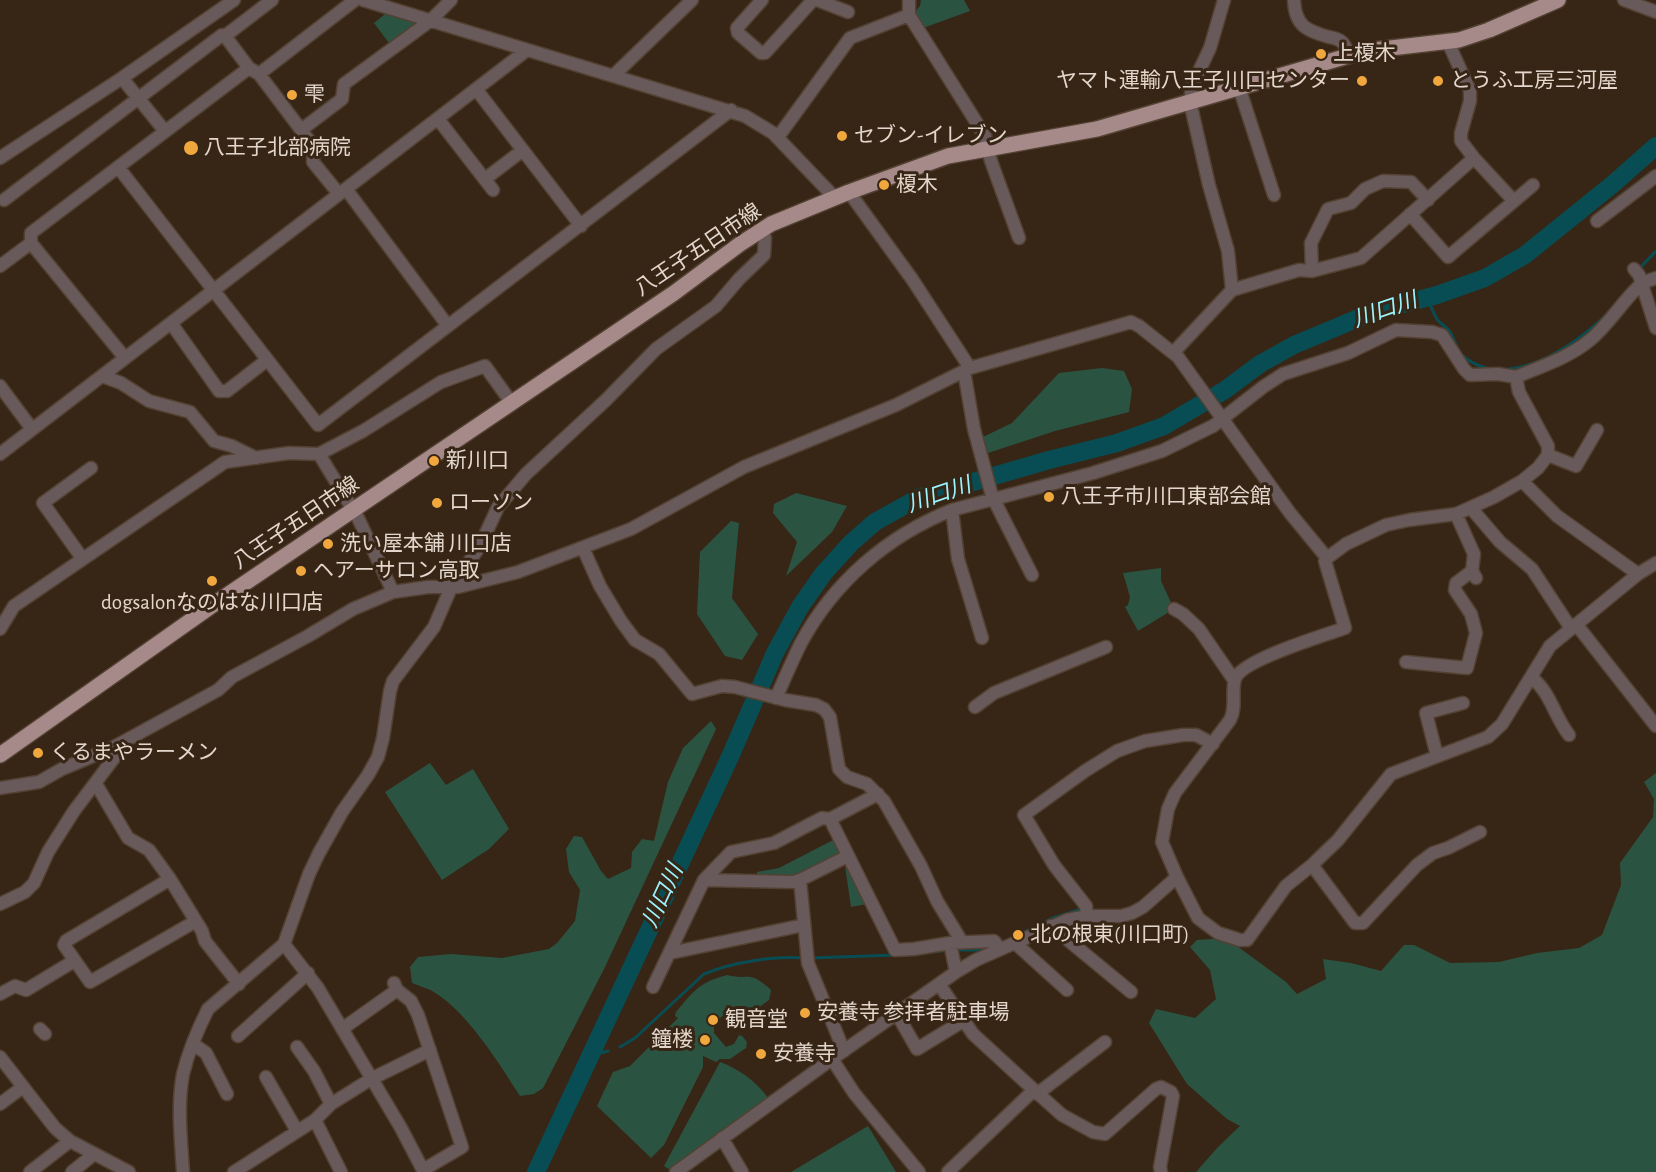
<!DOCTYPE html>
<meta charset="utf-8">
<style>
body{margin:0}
canvas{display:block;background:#372515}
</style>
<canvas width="1656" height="1172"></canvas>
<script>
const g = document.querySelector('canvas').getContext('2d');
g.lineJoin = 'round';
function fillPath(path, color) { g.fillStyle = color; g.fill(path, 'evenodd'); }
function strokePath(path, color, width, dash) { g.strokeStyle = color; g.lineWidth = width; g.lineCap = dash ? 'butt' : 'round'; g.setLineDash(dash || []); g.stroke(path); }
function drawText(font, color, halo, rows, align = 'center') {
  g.font = font + ' "Alegreya Sans","Noto Sans JP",sans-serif'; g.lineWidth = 6; g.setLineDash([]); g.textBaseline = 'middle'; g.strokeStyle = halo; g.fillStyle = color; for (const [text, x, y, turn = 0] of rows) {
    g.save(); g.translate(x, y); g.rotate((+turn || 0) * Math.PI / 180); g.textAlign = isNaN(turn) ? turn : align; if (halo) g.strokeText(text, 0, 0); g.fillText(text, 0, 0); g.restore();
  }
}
fillPath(new Path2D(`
 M921,0H964L970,11L923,28L914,13L920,6Z
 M391,9L430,21L396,46L392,41L389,43L374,23Z
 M1102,368L1124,371L1132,389L1129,412L1055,431L988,453L983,437L1012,423L1059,373Z
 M796,493L847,506L832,532L786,576L797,542L773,513L774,504Z
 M731,521L739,523L732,598L758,634L742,660L725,656L697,614L700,552Z
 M1161,568V581L1174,609L1138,631L1125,607L1128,605L1130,597L1123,573Z
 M711,721L716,729L604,969L543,1088L534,1094L520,1096C498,1062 468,1013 434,992C427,988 419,986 412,983L410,967L418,957L451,954L502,958L549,949L557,943L575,921L580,890L569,872L566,849L574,836L582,837L601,871L608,879L631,868L632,852L642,839L654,841L668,782L683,748Z
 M430,763L446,785L473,769L509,829L489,849L442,880L385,792Z
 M1656,773V1172H1196L1218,1147L1240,1126L1227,1119L1187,1084L1149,1023L1156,1009L1195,1018L1216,999L1210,970L1190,947L1197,940L1226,938L1286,982L1297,994L1326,979L1323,959L1351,963L1381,971L1404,945H1414L1450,963L1499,962L1537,953L1579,948L1602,935L1621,885L1620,863L1653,817L1654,799L1644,782Z
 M839,837L872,903L851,907L844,859L800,880L757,882V872L779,868Z
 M727,975C750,981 748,969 771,990L769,1000L747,1016L739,1027L733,1029L726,1024V1013L719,1019L712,1014L709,1017L714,1026V1033L726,1047L734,1044L739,1035L742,1036L747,1042L746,1048L730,1059H720L716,1062L703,1056V1067L664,1145L651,1158L597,1106L613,1072L630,1066L678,1018L675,1016L676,1012C695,990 698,983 727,975Z
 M720,1062C739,1069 756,1081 768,1098L670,1170L664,1166Z
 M868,1126L896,1172H791Z`), '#2a5441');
strokePath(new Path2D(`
 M1638,270L1655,252
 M1427,298C1430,304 1433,312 1437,319C1440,324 1447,327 1450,332C1455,339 1456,350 1463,356C1507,393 1574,346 1607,314
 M1020,934L1053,918L1082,909
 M955,950H983L989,947
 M910,955L948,950
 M811,958L895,955
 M620,1047L635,1038L704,974C733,962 773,956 805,958
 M589,1056L608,1051`), '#084d53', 3);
strokePath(new Path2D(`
 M536,1172L730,757L775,653L800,607L823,574L851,543L875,522L918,498L1049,460L1117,443L1164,426L1225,390L1260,364L1294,345L1373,312L1437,295L1485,278L1525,255L1613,184L1656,146`), '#084d53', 18);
const street = new Path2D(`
 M363,0L745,116L773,133L835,198
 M762,0L737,28L738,33L761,53H765L813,0
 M817,0L848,12
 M909,0V15L985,136L991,161L1019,238
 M1224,0L1210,48L1192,86L1190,102L1209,185L1228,251L1232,290
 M1294,0C1295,26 1307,31 1329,37C1334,38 1339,39 1342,42C1345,45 1347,51 1350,54
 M1624,0L1656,12
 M249,68L259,74L314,147L313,162L339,194
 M259,74L355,0
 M614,75L692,0
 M122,78L164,130
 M1239,87L1274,195
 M476,89L581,226
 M438,119L493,190
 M301,130L342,99L344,84L430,21L451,0
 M778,137L850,38L909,15
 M0,158L122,78L234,0
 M1474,158L1513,200
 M118,167L318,425L731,110
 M485,179L523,150
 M346,189L448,326
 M849,192L912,279L970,368
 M4,200L222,35L225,36
 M1410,214L1448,257L1533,185
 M1597,221L1656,176
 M31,243L125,358
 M0,266L31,243V233L249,68L225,36L272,0
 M1634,269L1639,275L1656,328
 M1312,271L1311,243L1328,209L1351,203L1365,189L1383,181L1411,182L1428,200
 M171,323L219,391H227L267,360
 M1173,353L1232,290L1299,270L1312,271L1361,258L1474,158L1461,141V133L1470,101V91L1448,42
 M964,371L974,429L992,496L1032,575
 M102,376L121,383L149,401L190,412L214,441L232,446L256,458
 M0,386L32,429
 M0,454L527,50
 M319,454L358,518L393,592
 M1548,455L1576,466L1597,430
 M1522,481L1557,516L1638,574
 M1471,508L1500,542L1532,569L1570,627
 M952,510L958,559L982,638
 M1456,514L1474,554L1472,571
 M583,548L600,586L621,621L635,640L659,654L692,694L722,686L735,687L785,700L816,705L824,709L830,717L839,769L847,777L867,784L884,801L921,866L937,901L962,942
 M82,558L43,503L91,468
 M1327,558L1346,544L1386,525L1409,520L1456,514L1494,497L1522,481L1538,468L1548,455V446L1519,392L1516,377C1542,366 1568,358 1590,340C1608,325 1620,305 1637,288L1642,283L1656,278
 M1174,609L1183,614L1199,629L1234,680
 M1576,624L1656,726
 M0,629L14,606L225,462L289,453L319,454L363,431L441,382L485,366L511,402
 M1406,662L1467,668L1476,633L1471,614L1455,590L1456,583L1472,571L1476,578
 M1532,678C1551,693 1554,716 1569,735
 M776,698C784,680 792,661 801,643C834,582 887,536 952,510L1093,473L1162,451L1213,426L1263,387L1283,374L1348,353L1396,330L1432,332L1442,335L1464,369L1470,375L1498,374L1516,377
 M975,707L994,693L1106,647
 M1437,756L1426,713L1463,703
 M96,784L128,838L149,850L170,879L202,931L205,941L239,984
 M0,788L39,782L62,769L112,748L218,690L232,677L308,636L353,609L393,592L428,587H458L518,572L631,529L744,467L896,405L970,368L1131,322L1139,326L1178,357L1290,513L1327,558L1325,561L1345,628C1325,635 1241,660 1235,679C1231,692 1237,707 1230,720L1175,793L1168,809L1162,842L1177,877L1198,918L1218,933L1240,940H1247L1286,886L1312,865L1338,840L1391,774L1488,737L1502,724L1550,646L1638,574L1656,563
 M830,819L895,950L914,949L950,943L994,941L1000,949
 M1312,865L1355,923H1363L1417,865L1433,853L1448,848L1480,832
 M170,879L66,941L64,945L90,982L196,921
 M704,880L731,852L774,843L822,818L830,819L878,794
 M800,880L808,963L844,1051
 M0,904L25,892L34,883L48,852L74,811L114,758L112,748
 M1087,916L1086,906L1054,865L1024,815L1085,771L1117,751L1145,741L1183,735H1196L1213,744
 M1051,926L1131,992
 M950,943L956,972
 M1015,943L1067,990
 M284,944L318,988L401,1128L424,1172
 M670,953L804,925
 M394,983L397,990L411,1001L418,1015L462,1147L423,1170
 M939,984L973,1034L1034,1090L1062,1115L1093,1132L1105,1134L1156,1089L1161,1087L1171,1092L1173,1096L1160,1167L1161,1172
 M653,987L704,880L793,882L800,880L848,856
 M0,994L15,986L26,990L74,961
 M897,1014L917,1049L963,1021
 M40,1029L45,1034
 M342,1029L397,990
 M238,1036L308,973
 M193,1044L206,1053L227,1094
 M297,1047L314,1071L331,1104
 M0,1057L55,1128L70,1141L129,1172
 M832,1059L854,1093L919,1172
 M266,1077L297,1131
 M1037,1094L1105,1042
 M0,1104L23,1087
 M315,1120L341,1172
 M722,1138L742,1172
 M30,1172L70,1141
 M72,1172L94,1154
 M183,1172C181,1140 177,1106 183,1074C188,1053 198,1029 208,1009L284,944L309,874L319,853L342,812L368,775L378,757L383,738L390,691L393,681L434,627L451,588L480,546L498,507L526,474L606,400L656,349L716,306L739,279L764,255L765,238L760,231
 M234,1172L315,1120L331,1104L371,1079L430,1050
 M676,1172L832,1059L956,972L976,960L1067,920L1087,916H1121L1132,913L1143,907L1177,877
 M948,1172L1034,1090`);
const primary = new Path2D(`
 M0,755L217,602L674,293L740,244L771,224L849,192L948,156L1097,129L1365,51L1459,40L1489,30L1558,0`);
strokePath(street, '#534132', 15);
strokePath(primary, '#534132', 18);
strokePath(street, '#685a5a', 12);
strokePath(primary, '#a58a89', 15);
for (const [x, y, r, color] of [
 [1321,54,6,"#efa73e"],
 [1362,81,6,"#efa73e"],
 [1438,81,6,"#efa73e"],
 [292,95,6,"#efa73e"],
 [842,136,6,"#efa73e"],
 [191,148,8,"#efa73e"],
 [884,185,6,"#efa73e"],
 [434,461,6,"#efa73e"],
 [1049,497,6,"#efa73e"],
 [437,503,6,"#efa73e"],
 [328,544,6,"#efa73e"],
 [301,571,6,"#efa73e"],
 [212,581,6,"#efa73e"],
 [38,753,6,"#efa73e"],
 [1018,935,6,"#efa73e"],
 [805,1013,6,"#efa73e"],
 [713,1020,6,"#efa73e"],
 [705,1040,6,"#efa73e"],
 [761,1054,6,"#efa73e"]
]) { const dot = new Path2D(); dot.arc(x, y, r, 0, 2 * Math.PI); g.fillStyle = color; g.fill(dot); strokePath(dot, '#372515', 2); }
drawText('21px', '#e3d7cd', '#372515', [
 ["上榎木",1333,54],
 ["ヤマト運輸八王子川口センター",1350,81,"right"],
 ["とうふ工房三河屋",1450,81],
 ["雫",304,95],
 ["セブン-イレブン",854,136],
 ["八王子北部病院",204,148],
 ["榎木",896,185],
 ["新川口",446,461],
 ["八王子市川口東部会館",1061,497],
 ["ローソン",449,503],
 ["洗い屋本舗 川口店",340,544],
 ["ヘアーサロン高取",313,571],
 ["dogsalonなのはな川口店",212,603,"center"],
 ["くるまやラーメン",50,753],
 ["北の根東(川口町)",1030,935],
 ["安養寺 参拝者駐車場",817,1013],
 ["観音堂",725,1020],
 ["鐘楼",693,1040,"right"],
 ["安養寺",773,1054]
], 'left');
drawText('21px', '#e3d7cd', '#372515', [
 ["八王子五日市線",698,250,-34],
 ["八王子五日市線",296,523,-34]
]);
drawText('italic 22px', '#9bf5fe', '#372515', [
 ["川口川",1385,310,-19],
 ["川口川",939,495,-19],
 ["川口川",663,896,-65]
]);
</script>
